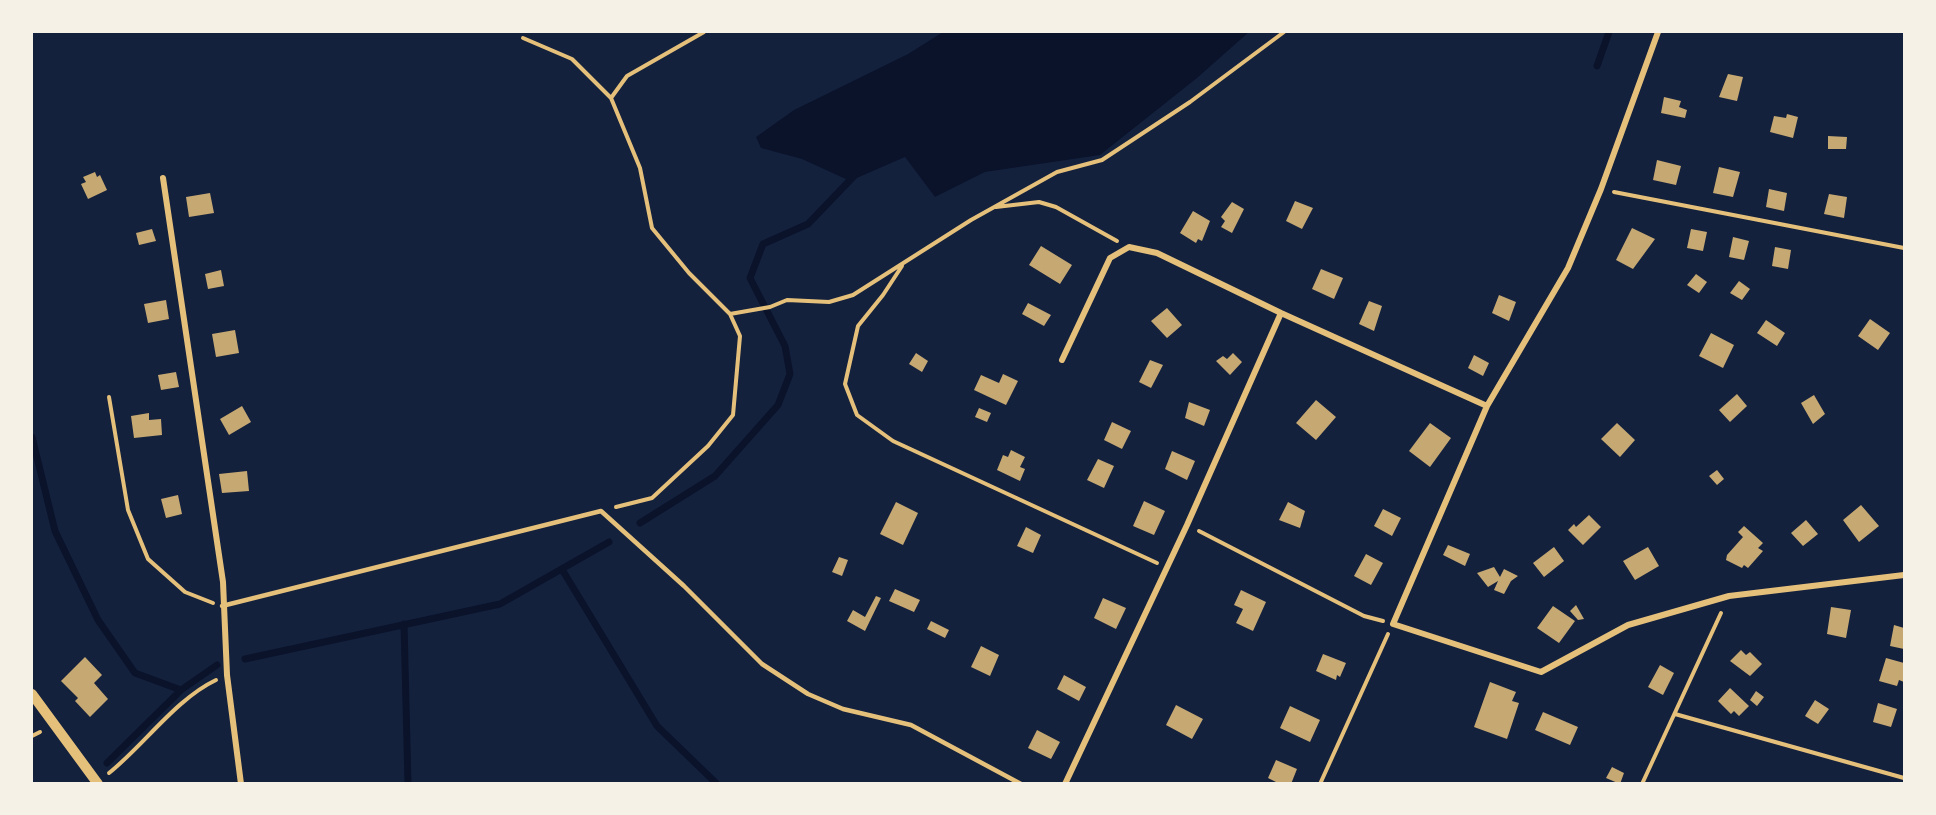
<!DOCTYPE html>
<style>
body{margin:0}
#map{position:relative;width:1936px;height:815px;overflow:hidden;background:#14213d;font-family:Lato,sans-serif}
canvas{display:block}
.frame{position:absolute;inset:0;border:33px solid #f6f1e7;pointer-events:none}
</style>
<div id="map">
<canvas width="1936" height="815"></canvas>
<div class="frame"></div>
</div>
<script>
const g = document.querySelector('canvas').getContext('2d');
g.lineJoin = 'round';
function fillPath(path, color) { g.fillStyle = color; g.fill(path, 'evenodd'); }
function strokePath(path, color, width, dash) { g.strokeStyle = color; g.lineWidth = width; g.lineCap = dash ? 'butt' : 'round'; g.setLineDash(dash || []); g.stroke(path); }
fillPath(new Path2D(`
 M943,32H1249L1197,78L1100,155L985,172L935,197L905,157L850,181L802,159L761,148L756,137L794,110L908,54Z`), '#0b132b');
strokePath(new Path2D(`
 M1597,66L1609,32
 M32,437L55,531L98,620L135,673L181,690
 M640,523L715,476L778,405L790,374L785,346L750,278L763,244L808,224L854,176
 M563,571L657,726L717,784
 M404,624L408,784
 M245,659L500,604L609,542
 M107,763L181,690L217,665`), '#0b132b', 7);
fillPath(new Path2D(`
 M1728,74L1743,77L1737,101L1719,97Z
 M1664,97L1681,101L1679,107L1687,110L1685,118L1661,113Z
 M1787,114L1798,117L1793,138L1770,132L1774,116L1786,118Z
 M1828,136L1847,137L1846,149H1828Z
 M1657,160L1681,166L1676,185L1653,180Z
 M1719,167L1740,172L1733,197L1713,193Z
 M95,172L97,177L100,175L107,190L88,199L81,184L86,182L83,177Z
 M1769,189L1787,193L1784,211L1766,207Z
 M210,193L214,213L189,217L186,197Z
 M1829,194L1847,197L1844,218L1824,214Z
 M1295,201L1313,208L1302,229L1286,221Z
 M1232,202L1244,209L1232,233L1221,227L1225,221L1221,217Z
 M1193,211L1210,221L1202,241L1198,239L1196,243L1180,233Z
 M1632,228L1655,239L1633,269L1616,260Z
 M152,229L156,241L139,245L136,233Z
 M1691,229L1707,232L1703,251L1687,248Z
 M1733,237L1749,241L1744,260L1729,257Z
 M1041,246L1072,265L1060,284L1029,265Z
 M1775,247L1791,250L1788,269L1772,266Z
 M1321,269L1343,278L1334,299L1312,289Z
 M221,270L224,286L208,289L205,274Z
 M1696,274L1707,282L1699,293L1687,285Z
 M1739,281L1750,289L1742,300L1730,293Z
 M1499,295L1516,302L1509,321L1492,313Z
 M166,300L169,319L148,323L144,304Z
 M1369,301L1382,306L1374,331L1359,324Z
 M1028,303L1051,315L1044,326L1022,314Z
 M1167,308L1182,325L1167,338L1151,321Z
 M1870,319L1890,333L1878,350L1858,336Z
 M1766,320L1785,333L1777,346L1757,333Z
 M235,330L239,353L216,357L212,334Z
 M1711,333L1734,345L1723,368L1699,356Z
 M916,353L928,361L922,372L909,364Z
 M1233,353L1242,362L1230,375L1216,361L1223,356L1227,359Z
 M1474,355L1489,363L1483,376L1468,368Z
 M1150,360L1163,365L1151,388L1139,382Z
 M176,372L179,387L161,390L158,375Z
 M1003,374L1018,381L1006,405L974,390L981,375L999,383Z
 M1737,394L1747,406L1730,422L1719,410Z
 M1814,395L1825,414L1813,424L1801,403Z
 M1316,400L1336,417L1316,440L1296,423Z
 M1189,402L1210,410L1204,426L1185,418Z
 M242,406L251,422L229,435L220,419Z
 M979,408L991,413L987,422L975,417Z
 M149,413V420L161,419L162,435L134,438L131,416Z
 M1112,422L1131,431L1122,449L1104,440Z
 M1430,423L1451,438L1430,467L1409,451Z
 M1617,423L1635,440L1620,457L1601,439Z
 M1011,450L1025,457L1020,467L1025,469L1020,481L997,470L1003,455L1008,457Z
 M1172,451L1195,461L1187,480L1165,469Z
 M1098,459L1114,466L1104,488L1087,480Z
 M1717,470L1724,479L1717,485L1709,476Z
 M247,471L249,491L222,493L219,474Z
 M178,495L182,514L166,518L161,499Z
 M1144,501L1165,511L1154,535L1133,526Z
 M896,502L918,513L903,545L880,534Z
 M1288,502L1305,511L1300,528L1279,520Z
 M1861,505L1879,526L1859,542L1843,520Z
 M1383,509L1401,518L1392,536L1374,526Z
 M1589,515L1601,527L1583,545L1568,530L1574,524L1576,527Z
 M1806,520L1818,534L1803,546L1791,533Z
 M1744,526L1763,543L1758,548L1763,551L1748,568L1744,565L1742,568L1726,560L1727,555L1743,537L1738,532Z
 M1026,527L1041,535L1033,553L1017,546Z
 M1448,545L1470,554L1465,566L1443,555Z
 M1554,547L1564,561L1544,577L1533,563Z
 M1648,547L1659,566L1635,580L1623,561Z
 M1366,554L1383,563L1371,585L1354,576Z
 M839,557L848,560L842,576L832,572Z
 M1494,567L1500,577L1504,569L1518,576L1511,581L1504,594L1494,590L1498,581L1488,587L1477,573Z
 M895,589L920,600L914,612L889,601Z
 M1241,590L1266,602L1253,631L1236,623L1243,609L1234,605Z
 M876,596L881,598L865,631L847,621L853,610L865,617Z
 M1103,598L1126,608L1116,629L1094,618Z
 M1576,605L1584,619L1578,620L1570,611Z
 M1553,606L1575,621L1559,643L1537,628Z
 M1831,607L1851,610L1846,638L1827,634Z
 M931,621L949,630L945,638L927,629Z
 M1894,625L1904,628V649L1890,646Z
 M981,646L999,655L990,676L971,667Z
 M1741,650L1746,655L1750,652L1762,664L1750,676L1730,661Z
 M1323,654L1346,663L1340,677L1337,675L1336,680L1316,671Z
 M85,657L102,675L94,683L108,699L90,717L75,701L78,698L61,681Z
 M1886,658L1904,663V682L1899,680L1897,686L1879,681Z
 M1660,665L1674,673L1663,695L1648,687Z
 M1064,675L1086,687L1079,701L1057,689Z
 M1490,682L1516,692L1512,701L1519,703L1507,739L1474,727Z
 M1730,688L1749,706L1739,716L1734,711L1731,714L1718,701Z
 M1756,691L1764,697L1757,706L1750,700Z
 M1815,700L1829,709L1818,724L1805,716Z
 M1878,703L1897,709L1891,727L1873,722Z
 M1176,705L1203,719L1192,739L1166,725Z
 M1290,706L1320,720L1310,742L1280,728Z
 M1543,712L1578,727L1570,745L1535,730Z
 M1037,730L1060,742L1051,759L1028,748Z
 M1276,760L1297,769L1291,784H1280L1268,778Z
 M1612,767L1624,773L1620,784L1606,778Z`), '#c6a872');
strokePath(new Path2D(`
 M523,38L572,59L611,98L640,168L652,228L689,273L730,314L740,336L733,415L708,446L652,498L616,507
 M611,98L627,76L704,32
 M1614,192L1904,248
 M996,207L1039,202L1056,207L1117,241
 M902,266L883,295L858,326L845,384L857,415L893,441L1157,563
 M730,314L770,307L787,300L829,302L853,295L971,220L1057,172L1102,160L1190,102L1284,32
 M109,397L128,510L148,559L185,592L213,603
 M1199,531L1364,616L1383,621
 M1675,714L1904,778
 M32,736L40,732
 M109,773C144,745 176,699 216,680
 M1320,784L1388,634
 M1642,784L1721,613`), '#e5c07b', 4);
strokePath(new Path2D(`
 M222,606L601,511L684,586L762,664L808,694L843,709L911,725L1021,784`), '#e5c07b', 4.5);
strokePath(new Path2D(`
 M1658,32L1601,189L1568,268L1487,406L1393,624L1541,672L1628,625L1729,596L1904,575
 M163,178L223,582L227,675L241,784
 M1062,360L1110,258L1129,247L1157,253L1281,313L1487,406
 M1065,784L1187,525L1281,313`), '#e5c07b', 6);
strokePath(new Path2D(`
 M32,694L98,784`), '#e5c07b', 10);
</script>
